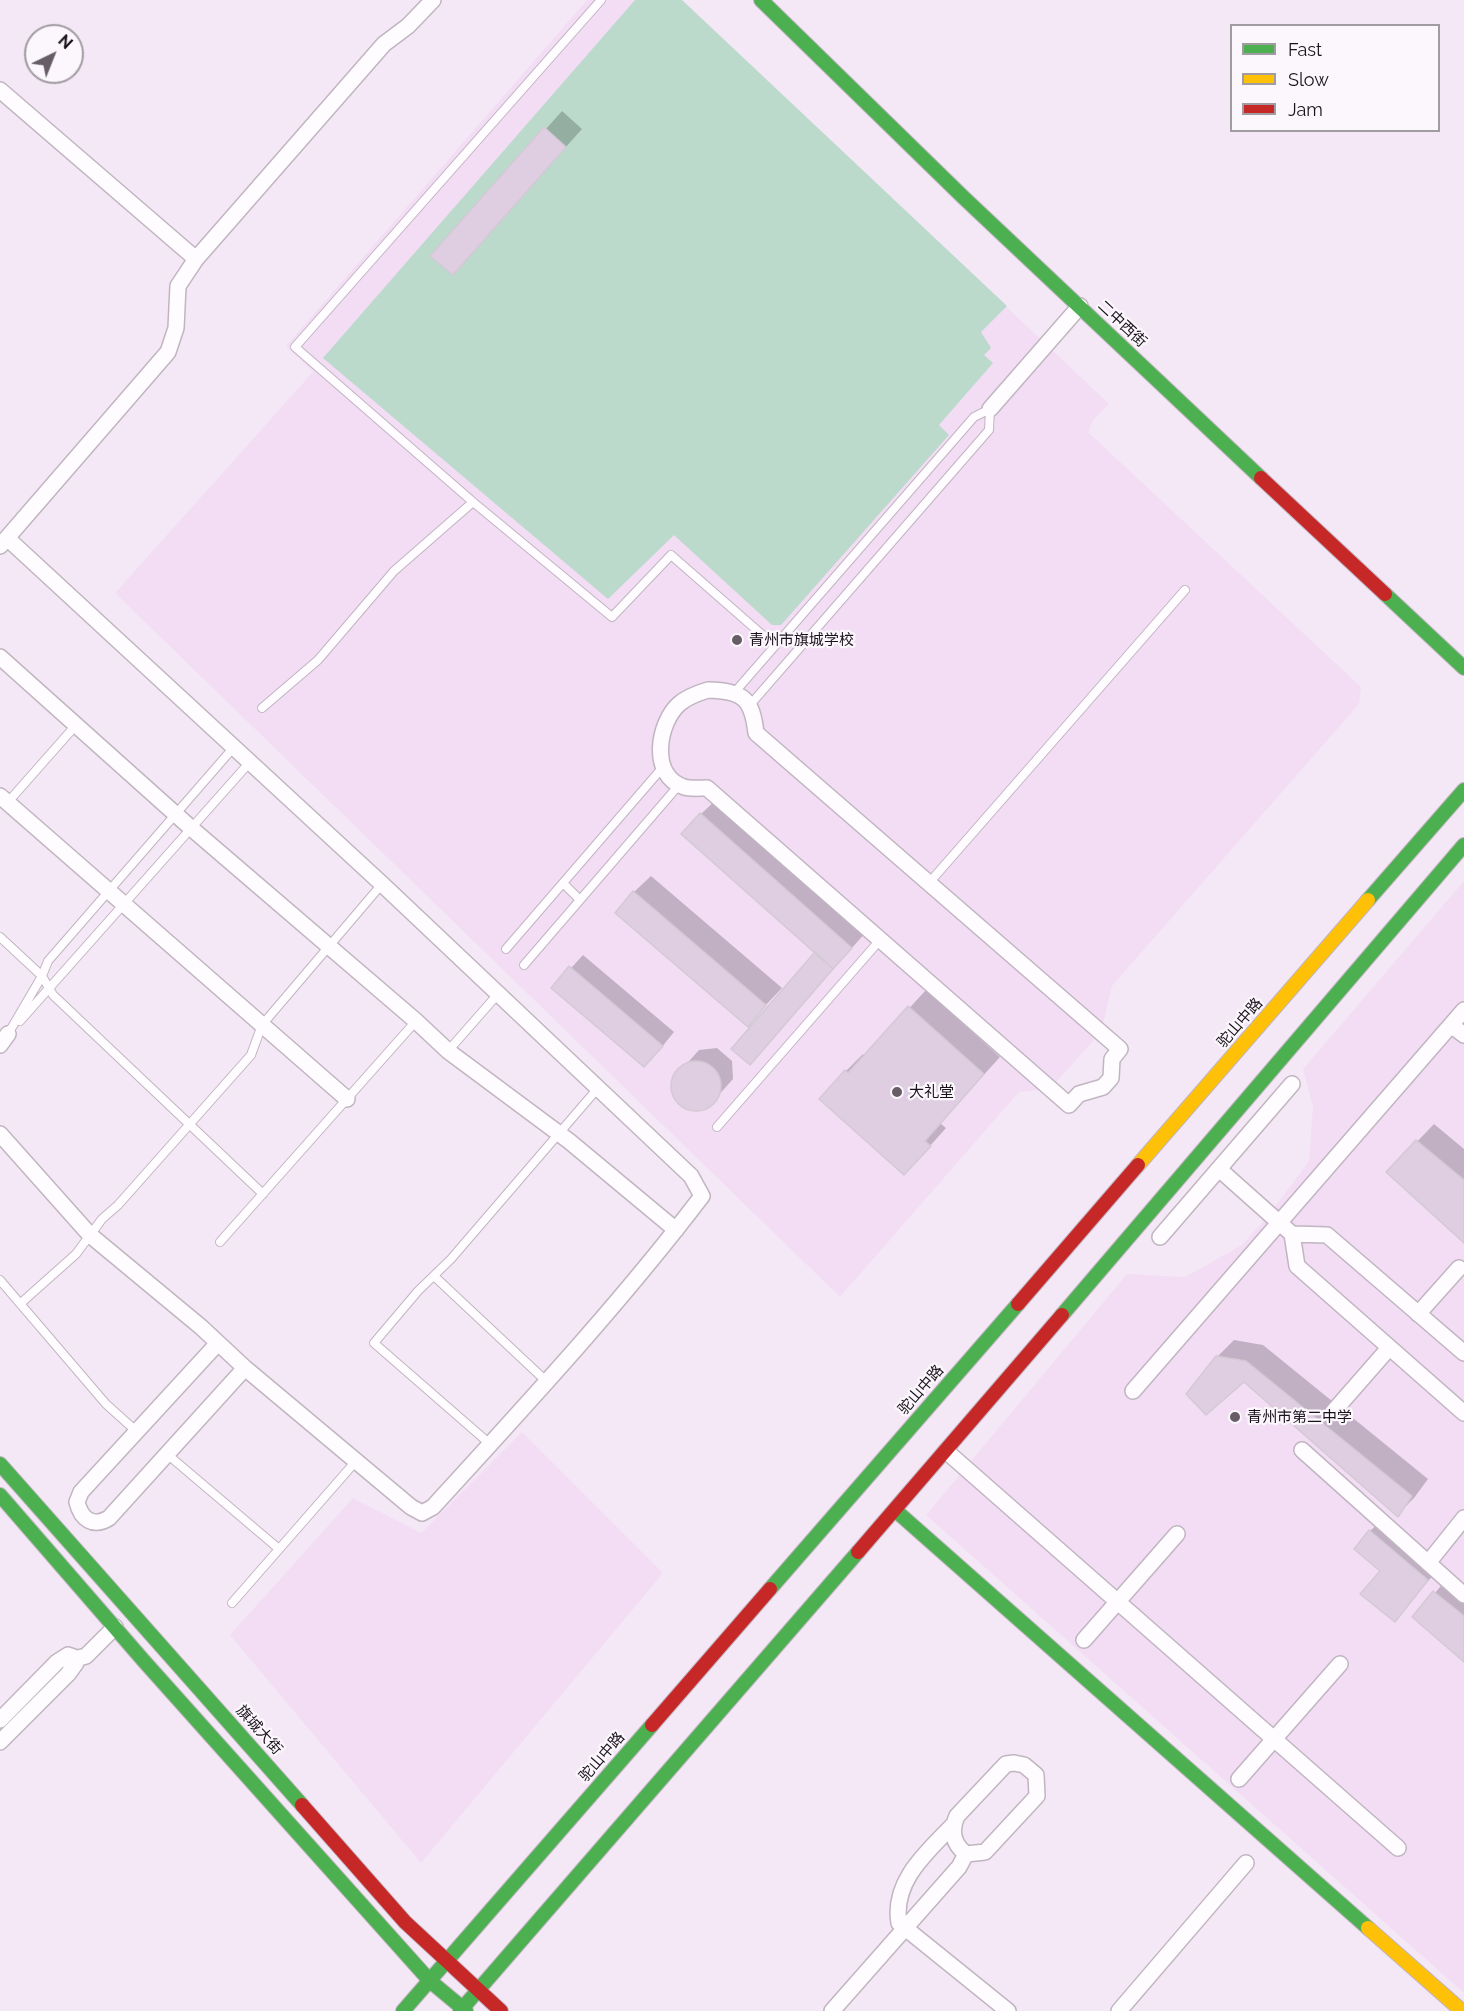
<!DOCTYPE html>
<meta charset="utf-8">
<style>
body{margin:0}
#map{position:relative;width:1464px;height:2011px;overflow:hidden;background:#f5e8f6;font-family:Raleway,sans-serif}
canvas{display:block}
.legend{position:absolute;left:1230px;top:24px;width:210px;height:108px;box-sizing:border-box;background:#fbf7fc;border:2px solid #a19ba2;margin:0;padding:8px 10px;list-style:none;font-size:18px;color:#19121a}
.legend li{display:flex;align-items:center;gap:12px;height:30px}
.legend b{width:30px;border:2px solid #a19ba2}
.north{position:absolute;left:24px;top:24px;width:60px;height:60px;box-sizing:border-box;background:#fbf7fc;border:2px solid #a19ba2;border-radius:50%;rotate:43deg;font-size:16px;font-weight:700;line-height:24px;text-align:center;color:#19121a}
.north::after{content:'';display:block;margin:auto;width:21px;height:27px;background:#665d67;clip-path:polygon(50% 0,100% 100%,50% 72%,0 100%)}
</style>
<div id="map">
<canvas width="1464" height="2011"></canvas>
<ul class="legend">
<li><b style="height:8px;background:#4caf50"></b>Fast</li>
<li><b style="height:8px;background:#ffc107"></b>Slow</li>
<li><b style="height:8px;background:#c62828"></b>Jam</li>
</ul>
<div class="north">N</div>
</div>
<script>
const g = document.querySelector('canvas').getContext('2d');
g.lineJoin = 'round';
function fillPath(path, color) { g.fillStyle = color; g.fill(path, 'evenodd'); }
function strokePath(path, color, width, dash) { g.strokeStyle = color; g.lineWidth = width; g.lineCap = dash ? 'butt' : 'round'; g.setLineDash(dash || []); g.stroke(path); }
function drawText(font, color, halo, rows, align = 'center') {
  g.font = font + ' Raleway,"Noto Sans SC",sans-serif'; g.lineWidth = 4.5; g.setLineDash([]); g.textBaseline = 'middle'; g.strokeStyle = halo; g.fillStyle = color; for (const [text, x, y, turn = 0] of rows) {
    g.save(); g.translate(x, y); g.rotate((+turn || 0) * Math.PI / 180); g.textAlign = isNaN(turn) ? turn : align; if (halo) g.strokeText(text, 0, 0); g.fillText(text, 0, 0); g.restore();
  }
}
fillPath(new Path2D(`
 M587,0H682L1109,404L1093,420L1088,432L1361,687L1359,704L1112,986L1101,1032L1050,1089L1019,1092L840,1297L115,593L313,372L286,346Z
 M1464,881V1993L926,1515L1127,1274L1185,1277L1242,1245L1269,1215L1309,1161L1313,1107L1303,1069Z
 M522,1432L663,1573L421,1863L230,1635L353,1498L421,1533Z`), '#f2ddf4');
fillPath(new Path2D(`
 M635,0H682L1007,306L981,332L991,348L984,355L993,363L939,425L949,435L781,625H772L674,535L608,599L323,358Z`), '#bbdacb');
fillPath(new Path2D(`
 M562,111L582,129L453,273L432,256Z
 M718,798L868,930L850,950L817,952L701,814Z
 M651,876L782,988L747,1025L634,892Z
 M583,955L674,1032L657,1053L553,988Z
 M926,990L1000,1057L940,1123L946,1128L921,1156L846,1071L863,1054L865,1056Z
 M717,1048L732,1061L733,1079L707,1108L687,1110L674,1098L673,1079L699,1050Z
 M1434,1124L1464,1149V1241L1388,1172Z
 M1234,1340L1263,1345L1428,1479L1414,1498L1397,1515L1217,1357Z
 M1383,1519L1440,1567L1395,1620L1370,1531Z
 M1447,1579L1464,1593V1660L1414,1617Z`), '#0003');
const building = new Path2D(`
 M544,127L566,147L453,275L430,256Z
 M700,813L852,948L833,969L681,834Z
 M633,891L766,1005L748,1027L615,913Z
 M815,952L833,969L750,1065L731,1049Z
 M569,966L663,1046L644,1067L551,988Z
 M908,1006L984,1074L925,1141L931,1146L904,1175L819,1099L845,1070L848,1073Z
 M671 1086a25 25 0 1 1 50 0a25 25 0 1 1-50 0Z
 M1416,1140L1464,1180V1243L1386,1172Z
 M1216,1356L1246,1361L1412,1496L1398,1517L1244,1382L1206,1415L1186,1394Z
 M1369,1530L1428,1580L1395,1622L1360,1594L1380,1571L1354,1549Z
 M1433,1591L1464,1616V1662L1412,1617Z`);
fillPath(building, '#dfcee1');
strokePath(building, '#d3c9d4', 1.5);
const lane = new Path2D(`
 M601,0L295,347L473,502L612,617L671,555L775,646
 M734,693L974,417L990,409L989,430L750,705
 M262,708L318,660L394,571L473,502
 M8,802L76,725
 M563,883L580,900
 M929,883L1185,590
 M0,937L42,976L53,995L263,1194
 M506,949L663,767
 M524,965L679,785
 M20,1021L250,762
 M8,1034L42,976L48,961L234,747
 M448,1051L498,994
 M717,1127L880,940
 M220,1242L416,1021
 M434,1276L546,1381
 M0,1280L106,1404L136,1431
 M21,1303L76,1254L102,1219L118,1205L251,1055L262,1025L382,884
 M490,1444L374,1343L418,1291L451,1259L598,1088
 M167,1454L279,1549
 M232,1603L356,1461`);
const street = new Path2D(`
 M0,90L196,259
 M990,409L1080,306
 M0,546L168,352L176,328L178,286L196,259L384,44L408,26L433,0
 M0,657L191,828L416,1021L448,1051L569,1141L676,1230
 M708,690C743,691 752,698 756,733L1120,1049L1112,1059L1111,1078L1103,1087L1079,1094L1069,1105L707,788C699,788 690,789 684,787C649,775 658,723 679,704C687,697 698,693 708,690Z
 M0,796L347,1099
 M1451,1025L1464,1035
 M0,1045L8,1034
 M0,1134L90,1235L201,1327L245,1368L356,1461L411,1507L422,1513L433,1507C525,1406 619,1305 702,1196L691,1176L382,884L7,538
 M1219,1169L1292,1234L1327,1235L1464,1353
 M1292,1234L1297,1266L1464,1413
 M1160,1237L1292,1084
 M1418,1314L1459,1268
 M218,1343L81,1492L77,1502C81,1519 93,1528 109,1518L245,1368
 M1133,1391L1464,1010
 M1333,1412L1389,1348
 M1302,1450L1464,1595
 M946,1451L1398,1848
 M1428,1563L1464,1518
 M1084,1640L1177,1534
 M75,1659L86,1656L115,1627
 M0,1720L57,1662L68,1655L74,1657L76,1663L68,1674L0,1742
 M1014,1763L1024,1765L1036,1775L1037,1796L985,1852L966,1854C953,1844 950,1831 957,1816L1006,1764Z
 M1239,1779L1340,1664
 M952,1826C926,1853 892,1882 899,1923L1008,2011
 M832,2011L959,1867L966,1854
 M1119,2011L1246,1863`);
const fast = new Path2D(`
 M761,0L963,197L1261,478
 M1385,594L1464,668
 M1368,900L1464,790
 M1062,1315L1464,845
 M0,1464L302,1805
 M0,1495L143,1660L430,1981L466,2011
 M895,1510L1368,1928
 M770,1589L1018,1304
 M403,2011L652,1725
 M460,2011L858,1552`);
const slow = new Path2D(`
 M1138,1165L1368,900
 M1368,1928L1462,2011`);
const jam = new Path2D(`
 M1261,478L1385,594
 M1018,1304L1138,1165
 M858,1552L1062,1315
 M652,1725L770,1589
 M302,1805L405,1922L501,2011`);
strokePath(lane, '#c0b5c1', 10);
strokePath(street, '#c0b5c1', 18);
strokePath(fast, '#c0b5c1', 16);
strokePath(slow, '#c0b5c1', 16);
strokePath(jam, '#c0b5c1', 16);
strokePath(lane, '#fefcfe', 8);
strokePath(street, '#fefcfe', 15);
strokePath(fast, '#4caf50', 14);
strokePath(slow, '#ffc107', 14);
strokePath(jam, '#c62828', 14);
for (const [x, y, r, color] of [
 [737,640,6,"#665d67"],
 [897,1092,6,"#665d67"],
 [1235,1417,6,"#665d67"]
]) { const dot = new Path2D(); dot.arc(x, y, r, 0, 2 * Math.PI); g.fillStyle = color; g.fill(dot); strokePath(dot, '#fbf7fc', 2); }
drawText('15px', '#19121a', '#fbf7fc', [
 ["二中西街",1122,324,43],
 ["驼山中路",1240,1023,-49],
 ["驼山中路",921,1390,-49],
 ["旗城大街",259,1730,48],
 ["驼山中路",602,1757,-49]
]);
drawText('15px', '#19121a', '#fbf7fc', [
 ["青州市旗城学校",749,640],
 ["大礼堂",909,1092],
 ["青州市第二中学",1247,1417]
], 'left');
</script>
